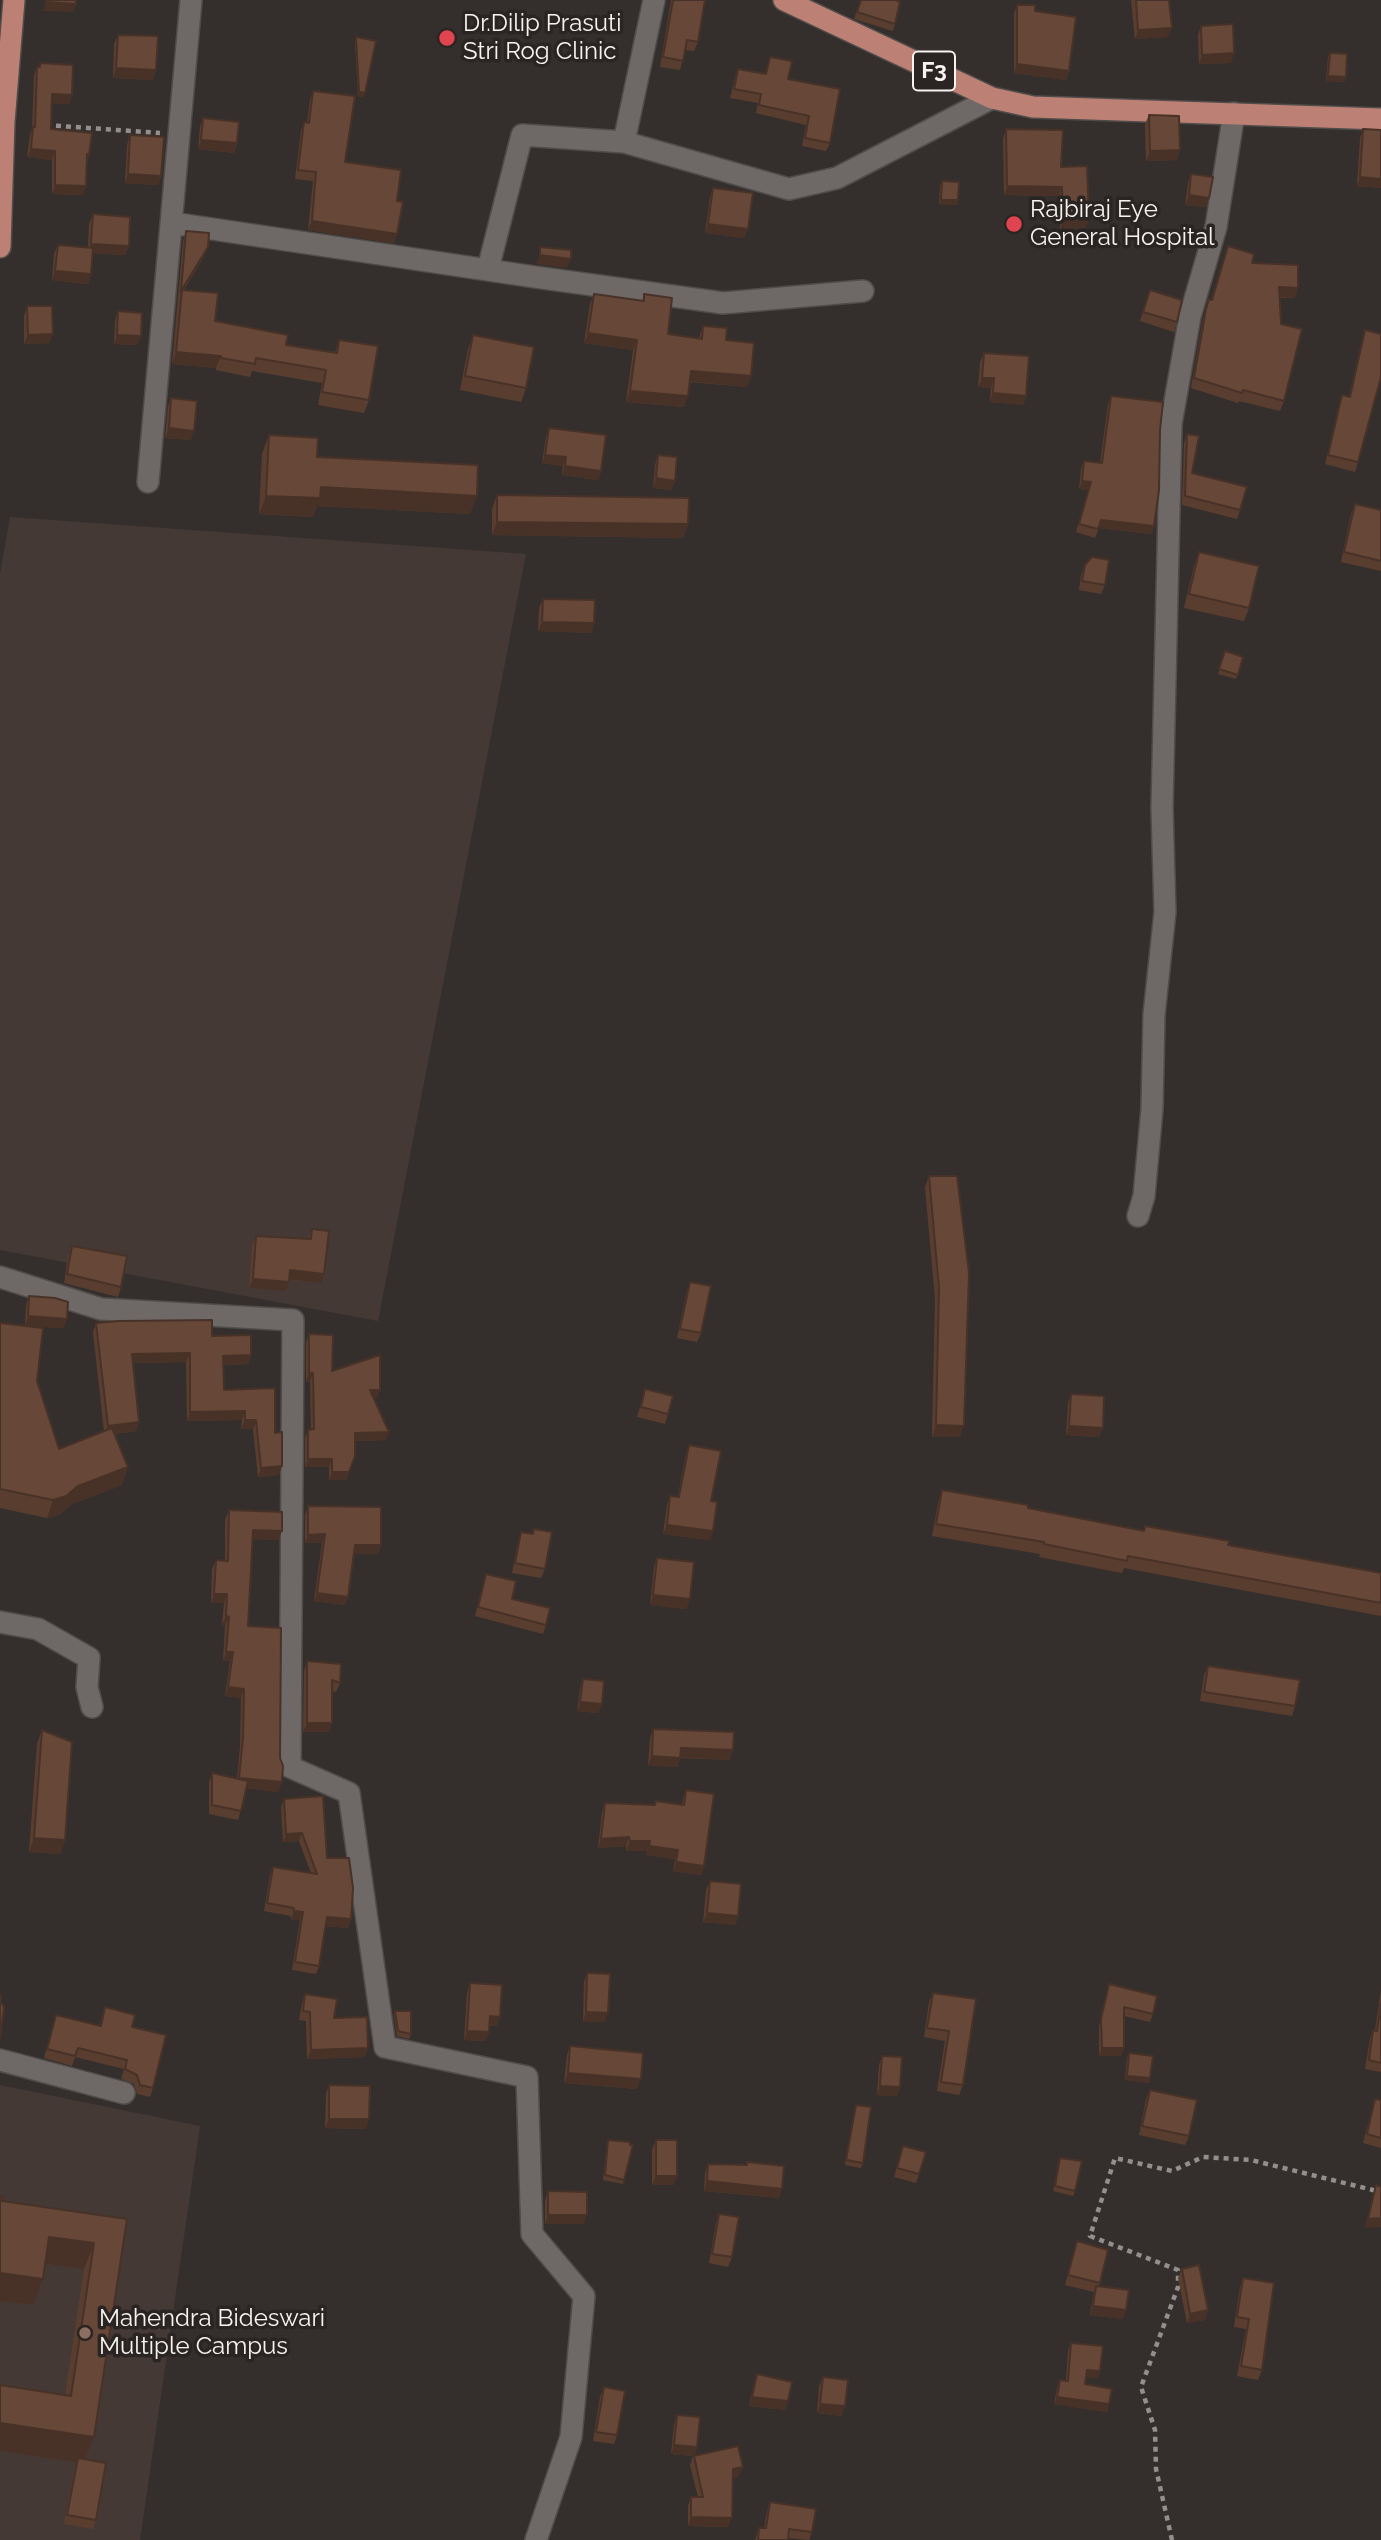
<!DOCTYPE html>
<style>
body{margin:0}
canvas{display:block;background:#342f2d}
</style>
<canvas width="1381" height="2540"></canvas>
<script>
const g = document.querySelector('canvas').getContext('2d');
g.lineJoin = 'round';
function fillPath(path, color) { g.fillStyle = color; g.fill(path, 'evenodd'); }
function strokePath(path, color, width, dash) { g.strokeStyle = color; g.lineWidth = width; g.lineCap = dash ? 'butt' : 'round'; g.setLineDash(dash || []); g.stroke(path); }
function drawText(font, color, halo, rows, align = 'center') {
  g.font = font + ' Raleway,sans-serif'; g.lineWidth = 7; g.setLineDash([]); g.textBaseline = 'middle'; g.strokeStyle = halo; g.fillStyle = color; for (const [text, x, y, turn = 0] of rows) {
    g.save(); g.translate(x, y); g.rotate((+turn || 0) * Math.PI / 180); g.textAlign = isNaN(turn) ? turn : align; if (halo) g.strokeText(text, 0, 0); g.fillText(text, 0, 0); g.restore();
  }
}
fillPath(new Path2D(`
 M10,517L526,554L378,1321L0,1250V574Z
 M0,2085L200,2126L140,2540H0Z`), '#443934');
const minor = new Path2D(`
 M624,142L654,0
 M172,223L535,277L723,303L863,291
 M488,269L522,135L624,142L789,189L837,178L992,98
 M148,482L191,0
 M1138,1216L1144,1196L1152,1109L1154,1015L1165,912L1162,808L1171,424L1190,316L1216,227L1234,113
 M0,1277L101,1309L293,1320L290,1767L349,1793L385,2047L527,2077L532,2234L584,2296L571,2437L536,2540
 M0,1622L38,1629L89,1658L87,1687L92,1707
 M0,2060L124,2093`);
const major = new Path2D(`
 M784,0L992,98L1033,107L1381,119
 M0,247L4,122L14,0`);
strokePath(minor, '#504c4a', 24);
strokePath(major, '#504c4a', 24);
strokePath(new Path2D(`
 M46,125L160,133
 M1172,2540L1156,2469L1155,2430L1141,2387L1178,2287V2270L1090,2236L1115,2158L1172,2171L1203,2157L1251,2160L1381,2192`), '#938f8d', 4.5, [5, 5]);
strokePath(minor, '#6e6966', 21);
strokePath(major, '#bd8074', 21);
fillPath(new Path2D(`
 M671,0H705L698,42L694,51L685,50L680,70L660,67Z
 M861,0L895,24L893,31L854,19Z
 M1131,0H1169L1168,37L1135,39Z
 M1017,5L1035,11L1069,71L1066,80L1014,73V14Z
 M1201,26L1231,63L1199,64L1198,35Z
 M118,35L156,70L153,80L113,78L114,44Z
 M356,37L363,97H358L355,42Z
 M1330,53L1346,77L1344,82L1326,81L1328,57Z
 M770,57L788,79L830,143L826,151L802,146L806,125L756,113L758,103L730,98L735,78L738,69L765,74Z
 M40,63L72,95L69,104L52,103L51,129L89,155L87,162L83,195L52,194V160L27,157L30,135L32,130L34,75L37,67H39Z
 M313,91L345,162L397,201V234L394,243L308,230L313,181L295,179L301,131L304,122L307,123L310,100Z
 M1149,115L1177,160L1146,161L1145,124Z
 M203,118L237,143L234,153L198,149L200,127Z
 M1006,129L1061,167L1089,219L1085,228L1060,229L1059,196L1004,195L1003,139Z
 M1363,129L1381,130V188L1357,186L1360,138Z
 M130,135L161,176L158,185L125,183L127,145Z
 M1191,174L1209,198L1206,207L1185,205L1188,183Z
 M942,181L957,205H939L940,186Z
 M713,188L748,229L744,238L705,233L710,197Z
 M93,214L129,246L125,255L93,253L91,274L88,284L52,280L54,254L58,245L88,247L89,224Z
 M186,231L204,257L184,290L215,321L286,345L335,352L339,340L369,400L364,413L318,405L322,383L252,371L250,377L216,370V368L172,364L183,241Z
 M1228,246L1252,263L1298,288L1294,298H1280L1284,401L1280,411L1239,401L1238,403L1191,388L1203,319L1209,299L1212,300Z
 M1150,290L1177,322L1174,332L1140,321Z
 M594,294L642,301L644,294L668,334L699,338L703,326L726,340L751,376L747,387L690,382L684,407L626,402L633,350L584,343L590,304Z
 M27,306L50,343L24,344V316Z
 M118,311L137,345L114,344L115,321Z
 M1365,330L1358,462L1355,472L1325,464L1339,405L1342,395L1349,397L1362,340Z
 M473,335L526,388L521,402L460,390L468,349Z
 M984,353L1026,396L1023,405L990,402L991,388L978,387L980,362Z
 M1111,396L1160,430L1154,526L1151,534L1099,528L1095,538L1076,532L1088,490L1079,489L1081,469L1084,461L1100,463L1108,404Z
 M171,398L191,440L165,438L168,407Z
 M549,428L601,471L598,480L562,475L563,466L542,463L546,437Z
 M1187,434L1192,473L1240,510L1237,519L1182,505L1184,443Z
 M269,435L317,457L470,514L317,506L313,517L259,514L262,454Z
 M658,455L675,481L671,490L653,488L655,465Z
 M497,495L688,524L683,538L492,535V509Z
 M1355,504L1381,510V571L1341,562L1351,514Z
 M1199,552L1249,608L1244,621L1184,608L1194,566Z
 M1085,565L1105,585L1101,594L1079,590L1081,575Z
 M543,599L594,623L591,633L538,631L539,608Z
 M1225,651L1243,657L1236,679L1218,674Z
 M929,1176L960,1437H932L935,1299L925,1187Z
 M312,1229L324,1274L321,1283L289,1280L286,1291L249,1288L252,1245L256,1236L308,1239Z
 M72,1246L121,1287L118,1297L64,1283L68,1256Z
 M690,1282L701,1333L697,1342L677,1338L687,1291Z
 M29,1296L67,1319L63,1328L25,1326L26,1305Z
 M0,1323L37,1381L59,1449L104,1431L93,1332L96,1323L212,1336L251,1355L248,1364L223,1365L224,1390L275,1433L279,1475L258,1477L253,1429H241L242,1420L187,1421L186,1362L133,1363L139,1422L136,1431L115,1434L122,1485L72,1504L60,1514L47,1518L0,1508Z
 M309,1334L332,1371L377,1398H374L386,1440L355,1441V1456L346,1480H329V1467H305V1438L308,1430H311L310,1382L306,1381V1343Z
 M645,1389L668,1414L665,1424L637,1417Z
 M1071,1394L1103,1428L1099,1437L1066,1435L1068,1404Z
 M689,1445L711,1501L710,1540L663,1534L667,1505L670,1496H678L686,1454Z
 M942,1490L1144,1531L1145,1526L1228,1545L1381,1573V1616L1124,1568L1122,1573L1039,1557L1040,1554L932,1536L938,1503Z
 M308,1506L381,1545L378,1554H354L348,1597L345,1605L314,1601L322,1543H305V1515Z
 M229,1510L282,1531L278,1540L252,1539L248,1626L278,1792L247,1788L238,1820L209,1814V1782L212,1773L237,1779L240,1747L241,1698L225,1696L230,1661H223L225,1626L222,1625L224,1603H211L212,1569L216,1560L225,1561V1520Z
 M534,1529L545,1569L541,1578L512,1573L518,1542L521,1532L532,1534Z
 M657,1558L690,1599L686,1609L650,1605L654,1567Z
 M486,1574L512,1599L546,1625L543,1634L475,1616Z
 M307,1661L340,1683L336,1692L332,1691L329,1732H303L304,1671Z
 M1208,1666L1295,1706L1292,1716L1200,1701L1204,1675Z
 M583,1679L602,1704L598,1713L577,1711L580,1689Z
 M653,1729L730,1760L680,1758L677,1767L648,1765L650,1739Z
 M42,1730L65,1840L60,1854L29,1852L37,1744Z
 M686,1790L704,1866L701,1875L673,1871L675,1859L646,1855L647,1851H626V1846L598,1848L602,1812L605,1803L654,1805L656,1801L682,1805L683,1799Z
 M284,1799L327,1858L351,1919L348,1928L326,1926L319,1966L316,1974L292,1970L300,1920H291V1916L264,1911L270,1875L273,1867L311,1873L299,1841L283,1842L281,1807Z
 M710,1881L738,1916L735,1925L703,1922L706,1890Z
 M587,1973L605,2022H583L584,1982Z
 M470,1983L497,2026H489V2032L485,2041L464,2040L467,1993Z
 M1109,1984L1153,2014L1150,2022L1124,2016L1121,2056H1099V2027Z
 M1381,1990V2072L1365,2069L1370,2039L1373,2030H1375Z
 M933,1993L976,1999L963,2085L959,2095L937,2091L945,2041L924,2037L929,2002Z
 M305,1994L368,2048L364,2057L307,2059L306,2021L299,2020L302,2003Z
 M105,2007L132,2027L153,2088L150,2097L137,2094L134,2084L121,2079L124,2069L75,2057L72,2066L44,2058L56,2015L100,2025Z
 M395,2011L411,2034L409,2039L397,2036L394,2015Z
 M570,2046L637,2089L564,2083L567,2055Z
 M1129,2053L1150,2078L1149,2083L1125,2080L1127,2058Z
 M882,2056L900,2087L897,2096L877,2095L879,2065Z
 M329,2085L366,2129L325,2128L326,2094Z
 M1150,2090L1189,2136L1185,2145L1139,2135L1146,2099Z
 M1375,2099L1381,2100V2148L1363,2143Z
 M856,2105L863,2163L861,2168L845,2165Z
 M608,2140L624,2180L623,2184L603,2180L607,2145Z
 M656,2140L677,2176L673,2185H652V2150Z
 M903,2146L919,2174L916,2183L894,2177Z
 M1060,2158L1075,2191L1073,2196L1053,2191Z
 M747,2162L779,2198L704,2191L705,2173L708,2164L746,2165Z
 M1376,2185L1381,2187L1365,2228L1373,2195Z
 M548,2191L584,2224H545V2201Z
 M0,2196L2,2201L127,2219L94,2437L86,2459L96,2520L93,2529L64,2524L76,2462L0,2451V2385L65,2395L84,2269L45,2264L43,2279L33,2305L0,2301Z
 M719,2214L732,2257L728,2267L709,2263L716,2223Z
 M1077,2241L1108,2250L1099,2286L1123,2319L1090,2315L1094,2292L1065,2285Z
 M1182,2269L1208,2310L1205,2320L1187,2323L1178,2278Z
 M1243,2278L1262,2370L1258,2380L1237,2376L1246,2329L1234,2327L1240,2287Z
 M1071,2343L1100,2371L1098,2378L1086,2377L1085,2384L1109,2404L1107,2412L1054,2404L1057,2388L1060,2380L1066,2381L1068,2351Z
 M757,2374L788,2401L785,2410L749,2406L754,2383Z
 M823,2377L842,2416L817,2413L819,2387Z
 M604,2387L617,2435L614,2444L593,2441L600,2397Z
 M677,2415L697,2447L694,2456L739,2476L733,2478L728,2527L688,2526V2506L691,2497H698L690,2465L693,2456L671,2454L674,2425Z
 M770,2502L812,2532L809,2540L788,2538V2540H755L759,2528H764L767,2511Z`), '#593e30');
fillPath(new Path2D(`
 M46,2L76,4L73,12L43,11Z
 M1172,28L1168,37L1135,39L1138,30Z
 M1234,53L1231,63L1199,64L1202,55Z
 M1017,64L1069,71L1066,80L1014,73Z
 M116,68L156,70L153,80L113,78Z
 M1328,76L1346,77L1344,82L1326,81Z
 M359,92L365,93L363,97H358Z
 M52,94L72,95L69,104L49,103Z
 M201,140L237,143L234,153L198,149Z
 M31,149L55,151L52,160L27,157Z
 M1180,150L1177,160L1146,161L1150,151Z
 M128,174L161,176L158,185L125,183Z
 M1360,177L1381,179V188L1357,186Z
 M55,185L86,186L83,195L52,194Z
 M1007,186L1062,187L1059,196L1004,195Z
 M1189,195L1209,198L1206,207L1185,205Z
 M941,200H958L957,205H939Z
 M1089,219L1085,228L1060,229L1063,220Z
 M312,221L397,234L394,243L308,230Z
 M708,224L748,229L744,238L705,233Z
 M91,244L129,246L125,255L88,253Z
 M208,247L204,257L181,294L182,290Z
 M540,255L571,259L567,268L536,264Z
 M55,271L91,274L88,284L52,280Z
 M1279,287L1298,288L1294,298L1276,297Z
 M588,333L637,340L633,350L584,343Z
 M53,334L50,343L24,344L28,335Z
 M117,335L141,336L137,345L114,344Z
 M176,352L221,356L216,368L172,364Z
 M691,371L751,376L747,387L687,381Z
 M982,378H994L991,388L978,387Z
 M630,391L688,396L684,407L626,402Z
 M993,393L1026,396L1023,405L990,402Z
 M169,428L194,431L191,440L165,438Z
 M545,455L566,457L563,466L542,463Z
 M565,466L601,471L598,480L562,475Z
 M656,478L675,481L671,490L653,488Z
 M1082,481L1091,482L1088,490L1079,489Z
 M321,487L477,496L470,514L317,506L313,517L259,514L266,496Z
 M1101,520L1154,526L1151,534L1098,528Z
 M497,522L688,524L683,538L492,535Z
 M542,622L594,623L591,633L538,631Z
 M290,1270L324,1274L321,1283L286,1279Z
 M253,1279L289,1282L286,1291L249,1288Z
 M28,1316L67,1319L63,1328L25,1326Z
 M190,1353L186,1362L129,1363L132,1354Z
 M251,1355L248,1364L220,1365L223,1356Z
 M309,1373H313L310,1382L306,1381Z
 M370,1390H380L377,1398H367Z
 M245,1411L242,1420L187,1421L190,1412Z
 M245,1420H256L253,1429H241Z
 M139,1422L136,1431L105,1435L108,1426Z
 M936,1425L964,1426L960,1437H932Z
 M1069,1426L1103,1428L1099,1437L1066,1435Z
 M389,1432L386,1440L352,1441L355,1433Z
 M308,1459H332L329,1467H305Z
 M282,1466L279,1475L258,1477L261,1468Z
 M128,1467L122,1485L72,1504L60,1514L47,1518L53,1500L78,1486Z
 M332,1472H349L346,1480H329Z
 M667,1525L713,1531L710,1540L663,1534Z
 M253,1530L282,1531L278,1540L249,1539Z
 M325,1534L322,1543H305L308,1535Z
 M355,1545H381L378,1554H352Z
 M317,1593L348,1597L345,1605L314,1601Z
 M214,1594H227L224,1603H211Z
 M653,1595L690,1599L686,1609L650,1605Z
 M226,1616L229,1617L225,1626L222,1625Z
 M226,1652H233L230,1661H223Z
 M228,1687L244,1689L241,1698L225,1696Z
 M580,1702L602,1704L598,1713L577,1711Z
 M307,1723H332L329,1732H303Z
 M681,1748L733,1750L730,1760L677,1757Z
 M652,1756L680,1758L677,1767L648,1765Z
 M239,1778L282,1782L278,1792L236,1787Z
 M302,1833L299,1841L283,1842L286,1834Z
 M629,1837L626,1846L598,1848L601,1839Z
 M34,1838L65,1840L60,1854L29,1852Z
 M630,1841H650L647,1851H626Z
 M649,1846L678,1850L675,1859L646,1855Z
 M676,1862L704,1866L701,1875L673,1871Z
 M294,1911L303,1912L300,1920H291Z
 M707,1913L738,1916L735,1925L703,1922Z
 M327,1917L351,1919L348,1928L324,1926Z
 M586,2012L608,2013L605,2022H583Z
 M490,2016L500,2017L497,2026L486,2025Z
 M467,2031L489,2032L485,2041L464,2040Z
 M368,2048L364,2057L307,2059L311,2050Z
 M1102,2048H1124L1121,2056H1099Z
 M568,2073L641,2079L637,2089L564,2083Z
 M1127,2076L1150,2078L1149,2083L1125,2080Z
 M880,2086L900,2087L897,2096L877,2095Z
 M329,2119H369L366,2129L325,2128Z
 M656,2176H677L673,2185H652Z
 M707,2181L782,2189L779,2198L704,2191Z
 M548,2215H587L584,2224H545Z
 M1381,2218V2227L1365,2228L1368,2219Z
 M49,2237L94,2243L84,2269L39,2263Z
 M0,2273L43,2279L33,2305L0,2301Z
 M1093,2306L1126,2310L1123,2319L1090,2315Z
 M1208,2310L1205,2320L1187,2323L1190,2314Z
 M1087,2370L1100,2371L1098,2378L1085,2377Z
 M752,2397L788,2401L785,2410L749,2406Z
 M1057,2397L1109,2404L1107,2412L1054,2404Z
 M820,2404L845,2406L842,2416L817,2413Z
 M0,2423L94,2437L84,2463L78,2458L76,2462L0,2451Z
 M674,2445L697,2447L694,2456L671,2454Z
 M743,2467L739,2476L730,2478L733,2469Z
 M691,2517L732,2518L728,2527L688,2526Z`), '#483227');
const building = new Path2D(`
 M46,0H76V4L46,2Z
 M673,0H705L698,42L687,40L683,61L663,57Z
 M861,0H896L900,2L895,24L857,12Z
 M1136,0H1169L1172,28L1138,30Z
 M1017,5H1035V11L1076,17L1069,71L1017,64Z
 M1233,24L1234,53L1202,55L1201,26Z
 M118,35L158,36L156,70L116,68Z
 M356,37L376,41L365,93L359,92Z
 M1330,53L1347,54L1346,77L1328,76Z
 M770,57L792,61L788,79L840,89L830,143L805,138L809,116L759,105L761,94L734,89L738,69L766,74Z
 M40,63L73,65L72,95L52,94L51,129L92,133L89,155L87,154L86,186L55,185V151L31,149L33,127H35L37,67H40Z
 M313,91L355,96L345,162L401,170L397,201L403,202L397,234L312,221L316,172L298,170L304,122L309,123Z
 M1149,115L1179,116L1180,150L1150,151Z
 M203,118L239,122L237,143L201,140Z
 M1006,129L1063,130L1061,167L1087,166L1089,219L1063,220L1062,187L1007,186Z
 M1363,129L1381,130V179L1360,177Z
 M130,135L164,137L161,176L128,174Z
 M1191,174L1213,177L1209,198L1189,195Z
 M942,181L959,182L958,200H941Z
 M713,188L753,193L748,229L708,224Z
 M93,214L130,217L129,246L91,244Z
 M186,231L209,233L208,247L181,291Z
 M58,245L93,248L91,274L55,271Z
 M1228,246L1254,254L1252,263L1298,265V288L1279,287L1281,324L1302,329L1284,401L1243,390L1242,393L1194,378L1206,309L1209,299L1212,300Z
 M540,247L571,250V259L540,255Z
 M182,290L218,293L215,321L288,335L286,345L337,353L339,340L378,346L369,400L322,392L326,370L256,358L255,364L221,358V356L176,352Z
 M1150,290L1182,300L1177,322L1143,312Z
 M594,294L644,301V294L672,298L668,334L702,339L703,326L727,328L726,340L754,343L751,376L691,371L688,396L630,391L637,340L588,333Z
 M27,306H52L53,334L28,335Z
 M118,311L142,313L141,336L117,335Z
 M1365,330L1381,334V377L1358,462L1328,455L1342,395L1350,397Z
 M473,335L534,347L526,388L465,376Z
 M984,353L1029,356L1026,396L993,393L994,378H982Z
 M1111,396L1163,402L1160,430L1159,490L1154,526L1101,520L1098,529L1079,524L1091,482L1082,481L1084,461L1102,463Z
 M171,398L197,401L194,431L169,428Z
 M549,428L606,435L601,471L565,466L566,457L545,455Z
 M1187,434L1199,436L1192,473L1247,487L1240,510L1185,496Z
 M269,435L318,438L317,457L478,465L477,496L321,487L320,498L266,496Z
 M658,455L677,457L675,481L656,478Z
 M497,495L689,498L688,524L497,522Z
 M1355,504L1381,510V561L1344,552Z
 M1199,552L1259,566L1249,608L1189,594Z
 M1092,557L1109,560L1105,585L1082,581L1085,565Z
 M543,599L595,600L594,623L542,622Z
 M1225,651L1243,657L1238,675L1219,669Z
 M929,1176H957L969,1273L964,1426L936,1425L939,1288Z
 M312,1229L329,1231L324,1274L290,1270L289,1282L253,1279L256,1236L311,1239Z
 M72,1246L127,1256L121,1287L67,1274Z
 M690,1282L711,1286L701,1333L680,1329Z
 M29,1296L55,1298L68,1302L67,1319L28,1316Z
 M212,1320V1336L251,1335V1355L223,1356L224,1390L275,1388V1433L282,1432V1466L261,1468L256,1420H245V1411L190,1412V1353L132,1354L139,1422L108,1426L96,1323L120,1321Z
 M0,1323L43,1328L37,1381L59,1449L112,1428L128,1467L78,1486L66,1496L53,1500L0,1489Z
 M309,1334L333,1335L332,1371L380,1355V1390H370L389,1432L355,1433V1456L349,1472H332V1459H308V1430L314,1429L313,1373H309Z
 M645,1389L673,1396L668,1414L641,1407Z
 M1071,1394L1104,1396L1103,1428L1069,1426Z
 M689,1445L721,1451L711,1501L717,1502L713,1531L667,1525L670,1496L679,1497Z
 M942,1490L1028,1505V1508L1144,1531L1145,1526L1229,1541L1228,1545L1381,1573V1603L1128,1556L1127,1561L1044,1544V1542L936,1524Z
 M308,1506L381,1507V1545H355L348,1597L317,1593L325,1534L308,1535Z
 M229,1510L282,1512V1531L253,1530L248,1626L281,1628L280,1758L283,1766L282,1782L239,1778L243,1738L244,1689L228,1687L233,1652H226L229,1617L226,1616L227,1594H214L216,1560L228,1561Z
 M534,1529L552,1532L545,1569L515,1563L521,1532L533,1534Z
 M657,1558L694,1562L690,1599L653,1595Z
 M486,1574L516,1581L512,1599L550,1608L546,1625L478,1607Z
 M307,1661L341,1664L340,1683L332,1680V1723H307Z
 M1208,1666L1300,1680L1295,1706L1204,1692Z
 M583,1679L604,1681L602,1704L580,1702Z
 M653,1729L734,1732L733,1750L681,1748L680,1758L652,1756Z
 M42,1730L72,1742L65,1840L34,1838Z
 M212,1773L248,1781L241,1811L212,1805Z
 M686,1790L714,1794L704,1866L676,1862L678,1850L649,1846L650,1841H630L629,1837L601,1839L605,1803L655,1805L656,1801L684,1805Z
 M323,1796L327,1858H349L353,1888L351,1919L327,1917L319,1966L295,1962L303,1912L294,1911V1908L267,1903L273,1867L317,1874L302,1833L286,1834L284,1799Z
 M710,1881L741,1884L738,1916L707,1913Z
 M587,1973L610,1974L608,2013L586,2012Z
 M470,1983L502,1985L500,2017L490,2016L489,2032L467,2031Z
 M1109,1984L1157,1996L1153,2014L1124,2007V2048H1102L1101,2019Z
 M933,1993L976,1999L963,2085L941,2082L949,2031L927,2028Z
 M305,1994L337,1999L334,2018L367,2017L368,2048L311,2050L310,2012L303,2011Z
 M0,1996H1L0,2001L4,2007L0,2038Z
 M1381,2003V2063L1369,2060L1373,2030L1377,2031Z
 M105,2007L135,2015L132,2027L166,2035L153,2088L140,2085L137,2075L125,2069L127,2060L78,2048L75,2056L47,2049L56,2015L101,2026Z
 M395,2011H411V2034L398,2031Z
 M570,2046L643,2053L641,2079L568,2073Z
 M1129,2053L1153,2056L1150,2078L1127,2076Z
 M882,2056L902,2057L900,2087L880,2086Z
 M329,2085L370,2086L369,2119H329Z
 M1150,2090L1197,2100L1189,2136L1142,2126Z
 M1375,2099L1381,2100V2138L1367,2134Z
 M856,2105L871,2107L863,2163L846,2160Z
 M608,2140L630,2142V2145H633L624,2180L605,2175Z
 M656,2140H677V2176H656Z
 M903,2146L926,2152L919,2174L897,2168Z
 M1060,2158L1082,2161L1075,2191L1055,2186Z
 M747,2162L784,2166L782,2189L707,2181L708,2164L747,2165Z
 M1376,2185L1381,2187V2218L1368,2219Z
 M548,2191L587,2192V2215H548Z
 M0,2196L3,2197L2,2201L127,2219L94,2437L0,2423V2385L71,2396L94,2243L49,2237L43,2279L0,2273Z
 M719,2214L739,2217L732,2257L712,2254Z
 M1077,2241L1108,2250L1100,2283L1068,2275Z
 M1199,2265L1208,2310L1190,2314L1182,2269Z
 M1243,2278L1274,2283L1262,2370L1241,2366L1249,2319L1237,2317Z
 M1096,2286L1129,2290L1126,2310L1093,2306Z
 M1071,2343L1103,2346L1100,2371L1087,2370L1085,2384L1112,2389L1109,2404L1057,2397L1060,2380L1068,2381Z
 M757,2374L792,2382L788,2401L752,2397Z
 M823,2377L848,2380L845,2406L820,2404Z
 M604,2387L625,2391L617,2435L596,2432Z
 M677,2415L700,2417L697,2447L674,2445Z
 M738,2446L743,2467L733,2469L732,2518L691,2517V2497H703L694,2456Z
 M78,2458L106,2463L96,2520L67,2515Z
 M770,2502L816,2509L812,2532L789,2529L788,2540H758L759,2528H766Z`);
fillPath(building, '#674838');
strokePath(building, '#483227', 2);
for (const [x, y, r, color] of [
 [447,38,9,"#e0444e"],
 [1014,224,9,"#e0444e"],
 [85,2333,7,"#8d6e63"]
]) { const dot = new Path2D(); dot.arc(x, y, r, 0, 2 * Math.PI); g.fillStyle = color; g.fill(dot); strokePath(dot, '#2a2523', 2.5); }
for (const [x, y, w] of [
 [934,71,42]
]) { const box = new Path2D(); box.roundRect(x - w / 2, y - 19.5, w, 39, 5); g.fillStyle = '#2a2523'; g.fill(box); strokePath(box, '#f6f3f1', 2); }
drawText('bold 23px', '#f6f3f1', null, [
 ["F3",934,71]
]);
drawText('24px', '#f6f3f1', '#2a2523', [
 ["Dr.Dilip Prasuti",463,24],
 ["Stri Rog Clinic",463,52],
 ["Rajbiraj Eye",1030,210],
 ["General Hospital",1030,238],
 ["Mahendra Bideswari",99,2319],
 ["Multiple Campus",99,2347]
], 'left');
</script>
